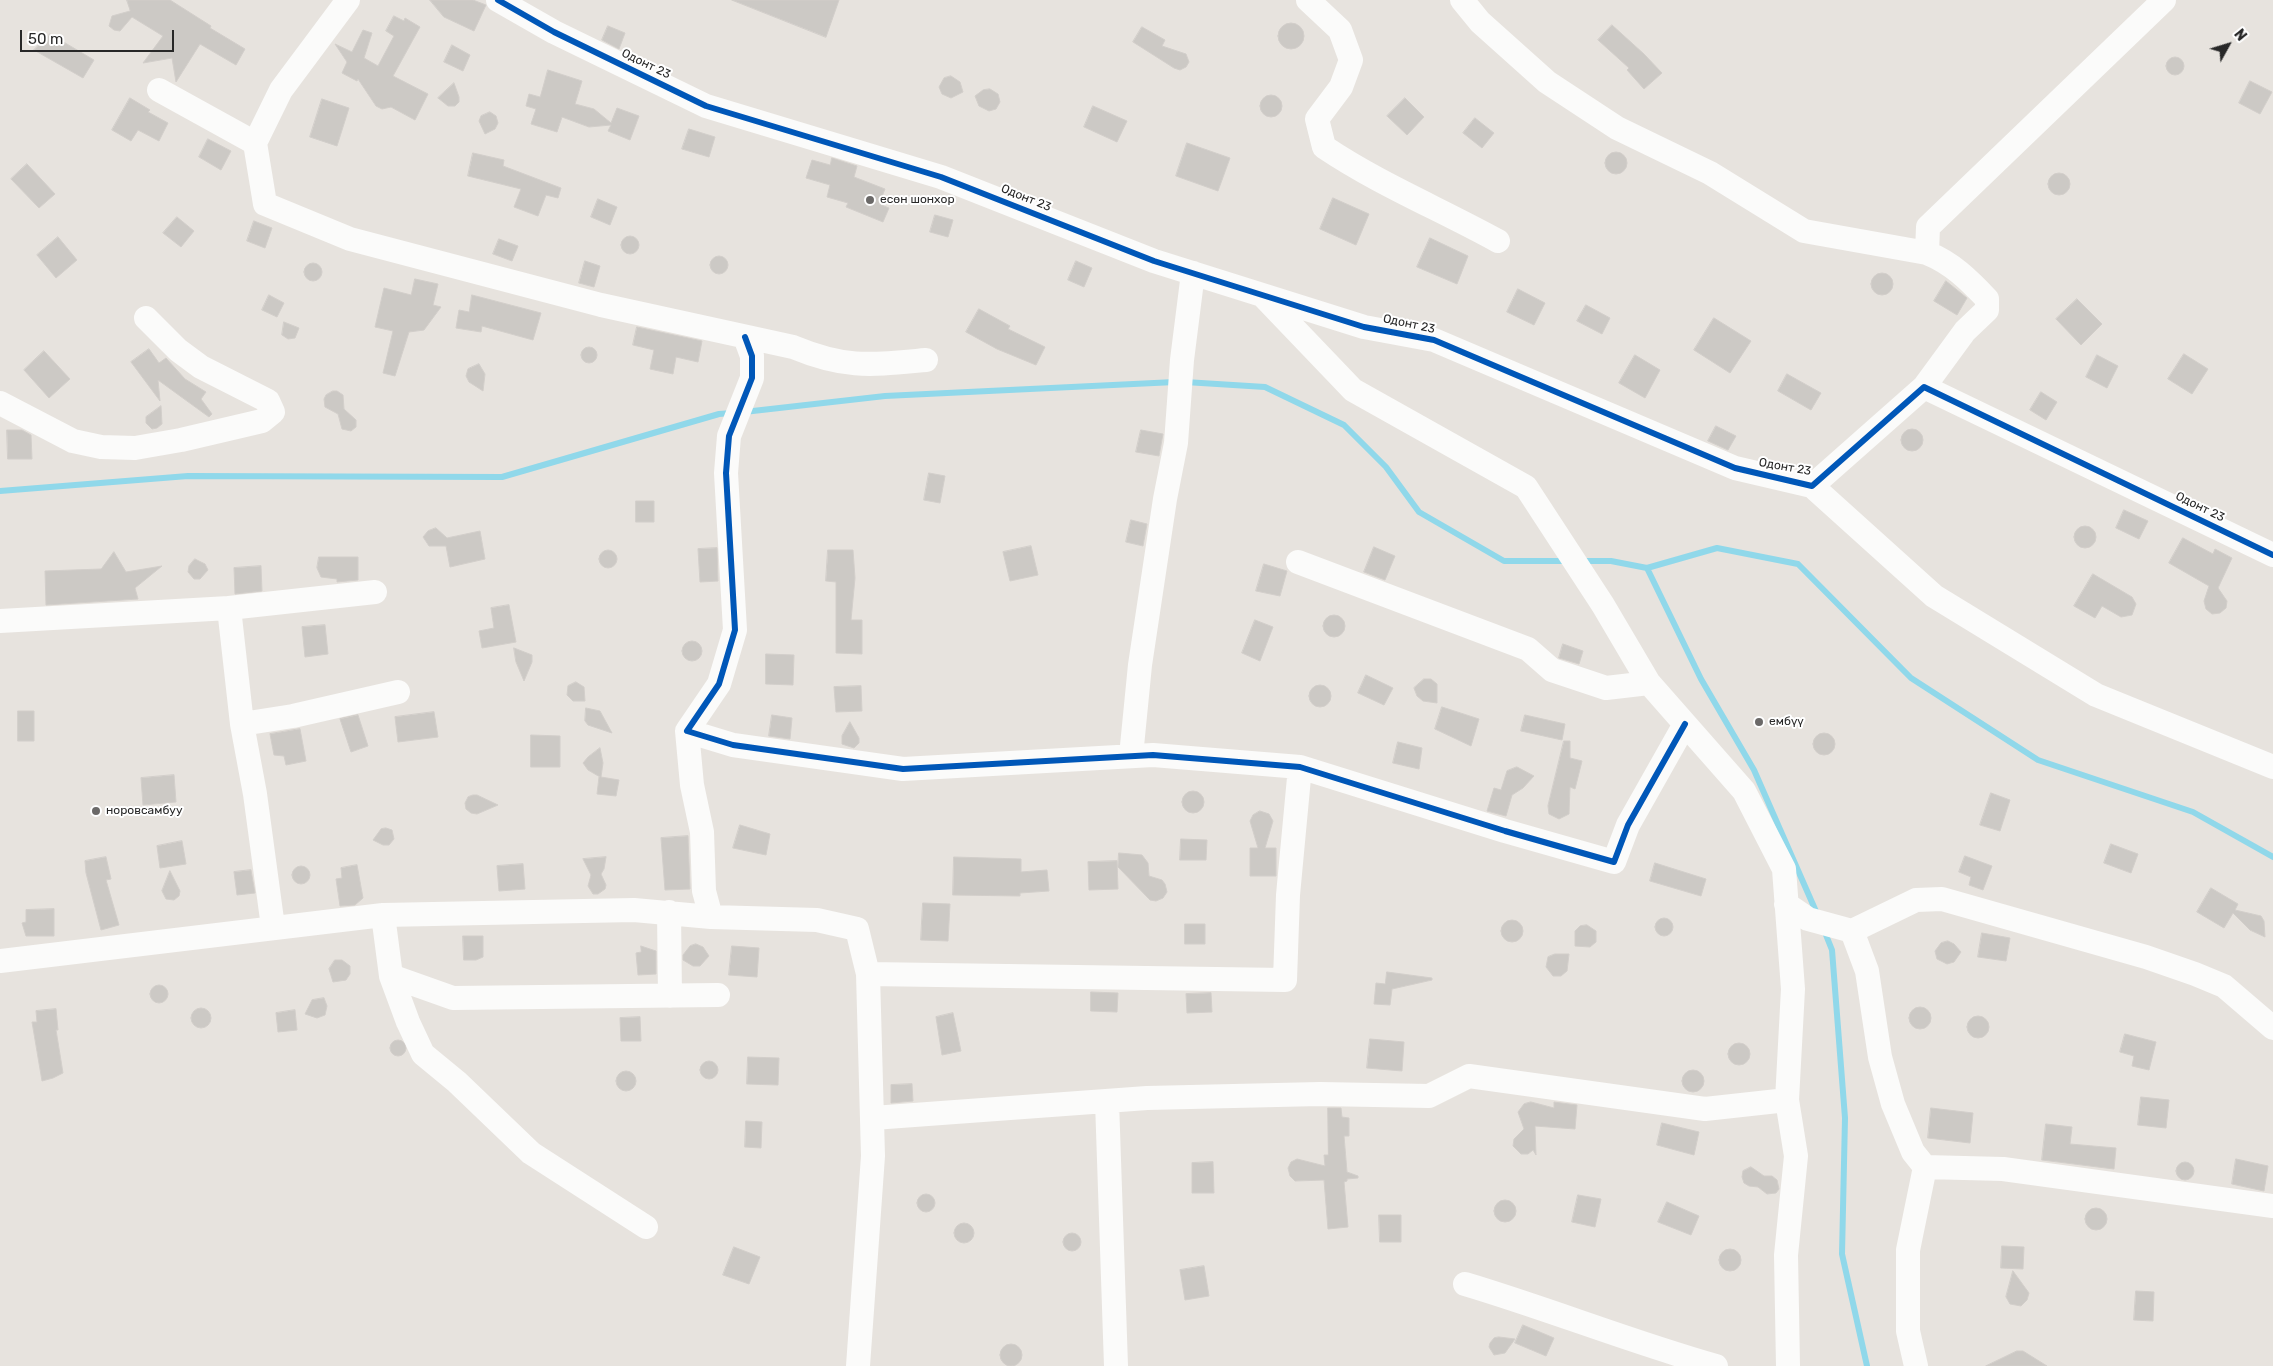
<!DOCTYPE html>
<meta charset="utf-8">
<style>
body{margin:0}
#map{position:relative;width:2273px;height:1366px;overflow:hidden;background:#e7e3de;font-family:Rubik,sans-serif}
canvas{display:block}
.north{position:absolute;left:2203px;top:20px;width:50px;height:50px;-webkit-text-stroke:4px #fff;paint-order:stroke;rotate:51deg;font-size:14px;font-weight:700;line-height:20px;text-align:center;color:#282828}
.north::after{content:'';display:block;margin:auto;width:18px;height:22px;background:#282828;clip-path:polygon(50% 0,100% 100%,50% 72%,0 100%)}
.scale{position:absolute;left:20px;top:30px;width:154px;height:22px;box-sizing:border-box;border:2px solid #282828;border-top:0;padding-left:6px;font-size:15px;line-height:18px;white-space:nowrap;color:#282828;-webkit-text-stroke:4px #fff;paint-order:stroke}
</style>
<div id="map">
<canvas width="2273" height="1366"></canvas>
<div class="north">N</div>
<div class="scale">50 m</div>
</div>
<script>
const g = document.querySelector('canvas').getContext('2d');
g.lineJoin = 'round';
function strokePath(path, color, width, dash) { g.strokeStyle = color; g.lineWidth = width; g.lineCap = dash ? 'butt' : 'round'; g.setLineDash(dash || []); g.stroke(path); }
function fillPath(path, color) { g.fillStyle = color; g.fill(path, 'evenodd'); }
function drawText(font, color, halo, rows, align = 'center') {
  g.font = font + ' Rubik,sans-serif'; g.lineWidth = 4; g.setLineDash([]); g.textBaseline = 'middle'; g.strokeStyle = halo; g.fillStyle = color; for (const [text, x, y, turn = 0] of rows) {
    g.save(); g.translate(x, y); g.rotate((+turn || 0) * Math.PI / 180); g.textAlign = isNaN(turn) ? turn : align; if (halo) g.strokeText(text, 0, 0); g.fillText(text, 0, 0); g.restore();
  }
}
strokePath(new Path2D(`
 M1185,382L1265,387L1344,425L1386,467L1419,512L1504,561H1568
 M744,412L885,396L1175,382
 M0,491L188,476L502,477L719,414L732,413
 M1581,561H1611L1647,568L1717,548L1798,564L1911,678L2038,760L2193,812L2273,857
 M1647,568L1701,679L1754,770L1818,916
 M1824,930L1832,950L1845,1118L1842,1254L1867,1366`), '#90d8ea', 6);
const building = new Path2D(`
 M127,0H170L211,26L210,28L245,49L236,65L200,44L176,82L172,58L143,63L163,36L132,17L120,31L114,30L109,26L112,16L130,11Z
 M430,0H473L486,5L474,31L444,17Z
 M732,0H839L826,37Z
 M394,16L404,21L405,18L420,27L393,76L428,94L415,120L391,107L382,109L376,106L358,79L357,81L342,73L347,62L335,44L352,52L363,30L372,33L364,58L378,66L394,36L386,31Z
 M1278 36a13 13 0 1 1 26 0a13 13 0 1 1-26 0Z
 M1612,25L1644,54L1662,73L1644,89L1627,70L1629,68L1598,40Z
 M608,26L625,33L619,49L602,40Z
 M1142,27L1165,40L1162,46L1186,54L1189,62L1186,67L1180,70L1174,68L1133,42Z
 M50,34L94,60L83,78L34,50Z
 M452,45L470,55L463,71L444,62Z
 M2166 66a9 9 0 1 1 18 0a9 9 0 1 1-18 0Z
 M548,70L582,81L575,104L594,109L611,123L617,108L639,116L630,140L608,131L611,125L589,127L562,117L557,132L531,124L536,109L526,106L529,94L540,97Z
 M951,76L960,82L963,92L951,98L942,94L939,87L944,78Z
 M2250,81L2272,92L2260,114L2239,103Z
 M454,83L459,97V102L455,106H448L438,98Z
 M990,89L998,94L1000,102L996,109L989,111L979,106L975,96L983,90Z
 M1260 106a11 11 0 1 1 22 0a11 11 0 1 1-22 0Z
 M130,98L150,110L148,112L168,123L159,141L138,130L131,141L112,130Z
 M1405,98L1424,117L1407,135L1387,116Z
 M322,99L349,108L337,146L310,137Z
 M1093,106L1127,121L1117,142L1084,127Z
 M490,112L496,116L498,123L495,129L485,134L479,121L481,116Z
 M1475,118L1494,133L1482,148L1463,133Z
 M689,129L715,137L709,157L682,149Z
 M208,139L231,151L221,170L199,157Z
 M1187,143L1230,158L1218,191L1176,176Z
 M1605 163a11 11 0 1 1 22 0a11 11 0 1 1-22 0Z
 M473,153L504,160L503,166L561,188L558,198L546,195L538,216L514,207L521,189L468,176Z
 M832,158L857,166L854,177L885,189L879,204L889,208L883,222L846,207L848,203L827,197L830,185L806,178L812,160L830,165Z
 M27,164L55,194L39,208L11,179Z
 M2048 184a11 11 0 1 1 22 0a11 11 0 1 1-22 0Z
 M1333,198L1369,214L1356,245L1320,229Z
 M598,199L617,207L610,225L591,217Z
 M935,215L953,220L948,237L930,232Z
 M177,217L194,231L181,247L163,233Z
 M254,221L272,228L265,248L247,241Z
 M621 245a9 9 0 1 1 18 0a9 9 0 1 1-18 0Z
 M58,237L77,260L56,278L37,255Z
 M1430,238L1468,256L1457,284L1417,267Z
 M499,239L518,246L512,261L493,254Z
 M710 265a9 9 0 1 1 18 0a9 9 0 1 1-18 0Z
 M585,261L600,266L594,287L579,283Z
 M1076,261L1092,268L1084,287L1068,280Z
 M304 272a9 9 0 1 1 18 0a9 9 0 1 1-18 0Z
 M1871 284a11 11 0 1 1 22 0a11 11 0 1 1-22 0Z
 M415,279L438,284L433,305L441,307L424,330L409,332L395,376L383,373L393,331L375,327L384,288L411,295Z
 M1946,281L1967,298L1957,315L1934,301Z
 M1518,289L1545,303L1534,325L1507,312Z
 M269,295L284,303L277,317L262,310Z
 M472,295L541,313L533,340L482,326L481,332L456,328L459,310L469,312Z
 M2077,299L2102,324L2081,345L2056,319Z
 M1586,305L1610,318L1602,334L1577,321Z
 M979,309L1010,326L1008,329L1045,347L1036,365L997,349L966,332Z
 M1714,318L1751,341L1730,373L1694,350Z
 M284,322L299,328L295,338L288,339L282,335Z
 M637,327L702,341L698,362L676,357L673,374L650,369L654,350L633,345Z
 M581 355a8 8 0 1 1 16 0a8 8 0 1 1-16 0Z
 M149,349L159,363L166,358L185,379L206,392L201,399L212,414L209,417L158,380L160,401L131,362Z
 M44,351L70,379L49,398L24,370Z
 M2184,354L2208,369L2192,394L2168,379Z
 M1635,355L1660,370L1645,398L1619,383Z
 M2097,355L2118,366L2107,388L2086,377Z
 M479,364L485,374L483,391L469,382L466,376L468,369Z
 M1787,374L1821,393L1811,410L1778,391Z
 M333,391H337L343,395L344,409L356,420V427L351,431L342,429L338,414L325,407L324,399L326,395Z
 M2041,392L2057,402L2046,420L2030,410Z
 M161,406L162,424L157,428L152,429L146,423V417Z
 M1716,426L1736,436L1728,450L1708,441Z
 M1901 440a11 11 0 1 1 22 0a11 11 0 1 1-22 0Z
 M7,430H22L31,435L32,459H8Z
 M1141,430L1163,434L1159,456L1136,452Z
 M929,473L945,476L940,503L924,500Z
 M636,501H654V522H636Z
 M2124,510L2148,521L2139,539L2116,528Z
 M1131,520L1147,524L1143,546L1126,542Z
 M2074 537a11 11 0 1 1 22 0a11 11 0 1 1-22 0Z
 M436,528L447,538L480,531L485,559L450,567L446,546H429L423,537L428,531Z
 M2183,538L2213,554L2215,549L2232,558L2218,588L2227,601L2226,608L2220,613L2212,614L2206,609L2204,601L2209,586L2169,563Z
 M1031,546L1038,575L1010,581L1003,552Z
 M1374,547L1395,556L1385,580L1364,572Z
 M717,548L718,581L700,582L698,549Z
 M599 559a9 9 0 1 1 18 0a9 9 0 1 1-18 0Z
 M828,550H853L855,578L851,620H862V654L836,653V582L826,581Z
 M114,552L126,572L162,566L135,588L138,599L46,605L45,571L101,569Z
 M319,557H358V580L337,582V579L321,577L317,568Z
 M195,559L205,564L208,570L200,579H194L188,572L189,566Z
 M1264,564L1287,571L1280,596L1256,591Z
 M261,566L262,591L235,594L234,568Z
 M2093,574L2132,597L2136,604L2132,615L2121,617L2102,606L2095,618L2074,606Z
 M509,605L516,642L482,648L479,631L494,628L491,608Z
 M1323 626a11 11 0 1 1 22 0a11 11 0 1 1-22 0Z
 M1255,620L1273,627L1260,661L1242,653Z
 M325,625L328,654L305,657L302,627Z
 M682 651a10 10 0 1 1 20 0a10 10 0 1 1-20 0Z
 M1563,644L1583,651L1579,664L1559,658Z
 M514,648L532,655V662L524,681L516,662Z
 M766,654L794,655L793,685L766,684Z
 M1366,675L1393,688L1384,705L1358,693Z
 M1424,679H1431L1437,684V703L1423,701L1417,696L1414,688Z
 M576,682L584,687L585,701H573L567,695L568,686Z
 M1309 696a11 11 0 1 1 22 0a11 11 0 1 1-22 0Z
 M861,686L862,711L836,712L834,687Z
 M1442,707L1479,719L1471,746L1435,729Z
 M586,708L600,711L612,733L588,725L585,721Z
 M18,711H34V741H18Z
 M434,712L438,737L398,742L395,717Z
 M358,715L368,746L351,752L340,719Z
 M772,715L792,718L790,739L769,736Z
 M1525,715L1565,724L1562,740L1521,731Z
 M850,722L859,738V743L854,748L842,744V736Z
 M300,729L306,761L286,765L284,756L274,755L270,734Z
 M1813 744a11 11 0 1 1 22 0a11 11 0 1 1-22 0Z
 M531,735L560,736V767H531Z
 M1564,741H1570V758L1582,761L1575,789L1570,787L1569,814L1559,819L1549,814L1548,806Z
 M1398,742L1422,748L1419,769L1393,763Z
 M600,748L603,763L601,777L619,780L616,796L597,794L599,777H600L588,770L583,763L588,757Z
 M1517,767L1534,776L1523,788L1512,795L1506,816L1487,811L1494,788L1501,790L1507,771Z
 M174,775L176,802L143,805L141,778Z
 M1182 802a11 11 0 1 1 22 0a11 11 0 1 1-22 0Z
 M1991,793L2010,800L2000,831L1980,825Z
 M473,795H477L498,805L477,814L471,813L466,809L465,803L468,797Z
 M1260,811L1269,814L1273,821L1265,848H1276V876H1250V848H1258L1250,821L1253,815Z
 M740,825L770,834L766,855L733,848Z
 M386,828L392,830L394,839L389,845H383L373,840L381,829Z
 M688,836L690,889L665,890L661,838Z
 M1181,839L1207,840L1206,860H1180Z
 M182,841L186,864L160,868L157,846Z
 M2111,844L2138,854L2131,873L2104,863Z
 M1119,853L1142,855L1148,863L1149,876L1162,880L1165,884L1167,892L1163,898L1156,901L1150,900L1118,867Z
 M1965,856L1992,866L1983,890L1969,885L1971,877L1959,872Z
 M106,857L111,879L106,880L119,925L101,930L86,873L85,861Z
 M606,857L604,869L601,874L606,885L605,889L598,894H593L588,886L591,875L583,859Z
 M954,857L1021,859V872L1047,870L1049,891L1020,893V896L953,895Z
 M1117,861L1118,889L1089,890L1088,862Z
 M1655,863L1706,879L1701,896L1650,881Z
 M523,864L525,889L499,891L497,866Z
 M357,865L363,898L355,905L340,906L336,879L342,878L341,868Z
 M292 875a9 9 0 1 1 18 0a9 9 0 1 1-18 0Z
 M251,870L255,893L237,895L234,872Z
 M170,871L180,891L179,896L174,900L166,899L162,891Z
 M2211,888L2238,904L2235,910L2261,916L2264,921L2265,937L2250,930L2233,913L2224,928L2197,912Z
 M923,903L950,904L948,941L921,940Z
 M54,909V936H26L22,923L26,922V910Z
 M1655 927a9 9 0 1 1 18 0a9 9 0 1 1-18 0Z
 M1501 931a11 11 0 1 1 22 0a11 11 0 1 1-22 0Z
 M1185,924H1205V944H1185Z
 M1587,925L1596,931V942L1590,947L1575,946V931L1580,926Z
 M1982,933L2010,938L2006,961L1978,957Z
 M463,936H483V957L476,960H464Z
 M1948,941L1954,944L1961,952L1954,962L1947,964L1937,959L1935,951L1941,943Z
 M696,944L703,947L709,956L700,966H693L683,960V955L690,946Z
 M641,946L656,951V974L638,975L636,953L641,952Z
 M732,946L759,948L757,977L729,975Z
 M1555,954H1569L1567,971L1561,976H1553L1546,967L1548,957Z
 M335,960H342L350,966V974L346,980L333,982L329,969Z
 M1387,972L1432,978V980L1392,989L1390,1005L1374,1004L1376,983L1385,984Z
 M150 994a9 9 0 1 1 18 0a9 9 0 1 1-18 0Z
 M1091,992L1118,993L1117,1012L1091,1011Z
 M1211,993L1212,1012L1187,1013L1186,994Z
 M324,998L327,1006L325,1015L317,1018L305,1014L312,1000Z
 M1909 1018a11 11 0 1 1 22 0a11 11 0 1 1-22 0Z
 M191 1018a10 10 0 1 1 20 0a10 10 0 1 1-20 0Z
 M56,1009L58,1030H56L63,1073L53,1078L42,1081L32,1022H37L36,1011Z
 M295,1010L297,1030L278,1032L276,1013Z
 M953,1013L961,1051L942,1055L936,1017Z
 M1967 1027a11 11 0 1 1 22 0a11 11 0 1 1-22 0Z
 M640,1017L641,1041H621L620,1018Z
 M2125,1034L2156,1042L2149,1070L2132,1066L2134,1056L2120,1052Z
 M1370,1039L1404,1042L1402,1071L1367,1068Z
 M390 1048a8 8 0 1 1 16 0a8 8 0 1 1-16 0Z
 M1728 1054a11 11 0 1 1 22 0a11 11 0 1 1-22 0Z
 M748,1057L779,1058L778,1085L747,1084Z
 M700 1070a9 9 0 1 1 18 0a9 9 0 1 1-18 0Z
 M1682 1081a11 11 0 1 1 22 0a11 11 0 1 1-22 0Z
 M616 1081a10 10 0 1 1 20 0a10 10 0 1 1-20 0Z
 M912,1084L913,1101L891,1103V1085Z
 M2141,1097L2169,1100L2166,1128L2138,1125Z
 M1531,1102L1554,1108V1102L1577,1105L1575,1129L1535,1126L1536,1155L1533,1150L1528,1154H1521L1513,1146L1514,1139L1524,1129L1518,1112L1524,1104Z
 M1328,1108H1341L1342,1117L1349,1118V1136H1344L1347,1172L1358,1176V1178L1347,1179V1181L1344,1182L1348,1227L1328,1229L1324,1180L1295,1181L1290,1176L1288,1168L1291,1162L1297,1159L1325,1166L1324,1155H1328Z
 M1931,1108L1973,1113L1970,1143L1928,1138Z
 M746,1121L762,1122L761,1148L745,1147Z
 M1662,1123L1699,1132L1694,1155L1657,1145Z
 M2046,1124L2072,1127L2070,1144L2116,1148L2114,1169L2042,1160Z
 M2236,1159L2268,1166L2264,1191L2232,1184Z
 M2176 1171a9 9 0 1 1 18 0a9 9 0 1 1-18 0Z
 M1213,1162L1214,1193H1192V1163Z
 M1751,1167L1764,1176H1772L1777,1180L1779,1189L1776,1193L1767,1194L1758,1187L1749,1186L1744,1183L1742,1177L1743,1171Z
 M917 1203a9 9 0 1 1 18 0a9 9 0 1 1-18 0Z
 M1578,1195L1601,1199L1595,1227L1572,1222Z
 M1494 1211a11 11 0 1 1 22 0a11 11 0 1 1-22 0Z
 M1667,1202L1699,1216L1691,1235L1658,1222Z
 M2085 1219a11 11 0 1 1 22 0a11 11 0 1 1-22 0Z
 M1379,1215H1401V1242H1380Z
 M954 1233a10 10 0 1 1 20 0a10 10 0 1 1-20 0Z
 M1063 1242a9 9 0 1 1 18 0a9 9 0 1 1-18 0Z
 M2002,1246L2024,1247L2023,1269L2001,1268Z
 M734,1247L760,1257L749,1284L723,1275Z
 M1719 1260a11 11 0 1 1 22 0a11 11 0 1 1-22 0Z
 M1204,1266L1209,1296L1185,1300L1180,1270Z
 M2013,1271L2029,1293L2027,1300L2021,1306L2010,1304L2006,1297Z
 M2136,1291L2154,1292L2153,1321L2134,1320Z
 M1523,1325L1554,1338L1546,1356L1515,1343Z
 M1499,1337L1515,1339L1505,1353L1494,1355L1489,1347L1490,1343L1494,1338Z
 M1000 1355a11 11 0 1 1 22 0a11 11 0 1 1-22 0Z
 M2017,1351H2023L2047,1366H1986Z`);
fillPath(building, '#ccc9c5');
strokePath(building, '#d2ceca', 1);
strokePath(new Path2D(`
 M348,0L281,90L255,143L265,204L350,239L601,305L793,347C846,369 871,365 926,360
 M498,0L554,32L706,106L941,177L1154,261L1364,327L1434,340L1735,468L1812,486L1924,387L2273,555
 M1308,0L1340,30L1351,60L1341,87L1317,119L1324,147C1379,184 1440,209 1498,241
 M1462,0L1480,22L1547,82L1617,128L1710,173L1804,231L1927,253
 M159,90L255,143
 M1264,297L1353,390L1526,487L1603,605L1649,683L1744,791L1784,869L1793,989L1787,1100L1796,1156L1786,1255L1788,1366
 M745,337L752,356V378L729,436L726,473L735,630L719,684L687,731L733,745L903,769L1153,755L1300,767L1505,831L1614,862L1628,825L1685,724
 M1924,387L1965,331L1987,310V299C1969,280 1952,263 1927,253L1928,227L2164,0
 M0,403L73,441L101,447L135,448L181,440L262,421L273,412L268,401L201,367L178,350L146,318
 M1812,486L1934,596L2096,695L2273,767
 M1298,562L1528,649L1552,670L1606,688L1649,683
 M229,608L242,724L255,794L273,927
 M0,621L229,608L375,592
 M242,724L293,716L398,692
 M687,731L692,785L702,832L704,891L711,917
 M1131,756L1140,665L1165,499L1176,443L1182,360L1193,273
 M1786,904L1808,919L1852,931L1916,900L1942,899L2146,957L2195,974L2224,986L2273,1028
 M669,912L670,996
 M383,915L391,976L453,998L718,995
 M1852,931L1867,971L1880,1057L1893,1104L1913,1152L1925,1167L2003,1169L2273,1206
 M0,961L383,915L634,910L711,917L817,920L857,929L868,974L873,1156L858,1366
 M868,974L1285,980L1288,895L1300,767
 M391,976L408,1022L423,1054L457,1082L531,1153L646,1227
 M1107,1101L1116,1366
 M873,1118L1147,1098L1320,1094L1429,1096L1469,1076L1705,1109L1787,1100
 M1465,1284C1549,1309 1631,1342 1716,1366
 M1916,1366L1908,1331V1250L1925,1167`), '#fbfbfa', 24);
strokePath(new Path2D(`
 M498,0L554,32L706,106L941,177L1154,261L1364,327L1434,340L1735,468L1812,486L1924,387L2273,555
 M745,337L752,356V378L729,436L726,473L735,630L719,684L687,731L733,745L903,769L1153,755L1300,767L1505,831L1614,862L1628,825L1685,724`), '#0057b8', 6);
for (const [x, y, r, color] of [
 [870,200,5,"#6b6968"],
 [1759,722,5,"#6b6968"],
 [96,811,5,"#6b6968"]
]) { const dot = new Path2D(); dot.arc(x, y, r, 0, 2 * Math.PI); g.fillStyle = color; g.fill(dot); strokePath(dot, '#fff', 2); }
drawText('12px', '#282828', '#fff', [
 ["Одонт 23",646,64,26],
 ["Одонт 23",1026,198,22],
 ["Одонт 23",1409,324,12],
 ["Одонт 23",1785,467,10],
 ["Одонт 23",2200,507,26]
]);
drawText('12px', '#282828', '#fff', [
 ["есөн шонхор",880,200],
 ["ембүү",1769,722],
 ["норовсамбуу",106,811]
], 'left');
</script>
